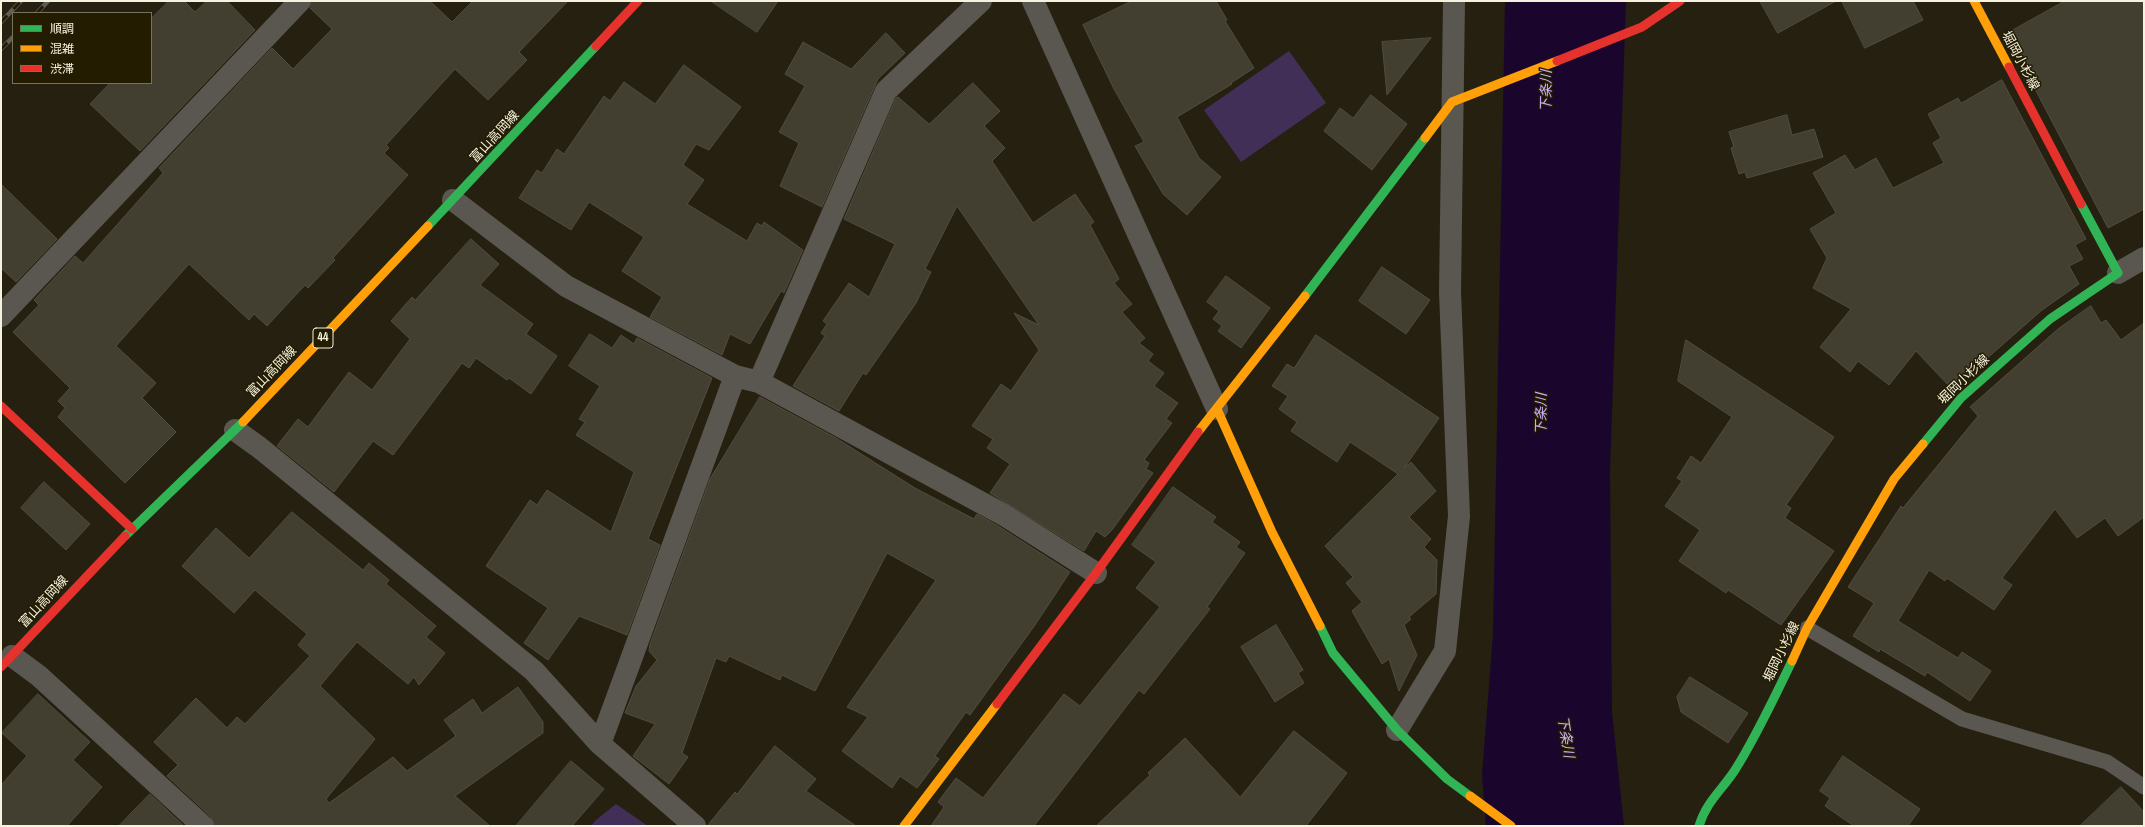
<!DOCTYPE html>
<meta charset="utf-8">
<style>
body{margin:0}
#map{position:relative;width:2145px;height:827px;overflow:hidden;background:#25200f;font-family:"Archivo Narrow","Noto Sans JP",sans-serif}
canvas{display:block}
.frame{position:absolute;inset:0;border:2px solid #f6f2e0;pointer-events:none}
.legend{position:absolute;left:12px;top:12px;width:140px;height:72px;box-sizing:border-box;background:#231c00;border:1px solid #77725a;margin:0;padding:5px 7px;list-style:none;font-size:12px;color:#f6f2e0}
.legend li{display:flex;align-items:center;gap:8px;height:20px}
.legend b{width:20px;border:1px solid #77725a}
</style>
<div id="map">
<canvas width="2145" height="827"></canvas>
<div class="frame"></div>
<ul class="legend">
<li><b style="height:5px;background:#30b455"></b>順調</li>
<li><b style="height:5px;background:#ff9f0a"></b>混雑</li>
<li><b style="height:5px;background:#e5322d"></b>渋滞</li>
</ul>
</div>
<script>
const g = document.querySelector('canvas').getContext('2d');
g.lineJoin = 'round';
function fillPath(path, color) { g.fillStyle = color; g.fill(path, 'evenodd'); }
function strokePath(path, color, width, dash) { g.strokeStyle = color; g.lineWidth = width; g.lineCap = dash ? 'butt' : 'round'; g.setLineDash(dash || []); g.stroke(path); }
function drawText(font, color, halo, rows, align = 'center') {
  g.font = font + ' "Archivo Narrow","Noto Sans JP",sans-serif'; g.lineWidth = 3; g.setLineDash([]); g.textBaseline = 'middle'; g.strokeStyle = halo; g.fillStyle = color; for (const [text, x, y, turn = 0] of rows) {
    g.save(); g.translate(x, y); g.rotate((+turn || 0) * Math.PI / 180); g.textAlign = isNaN(turn) ? turn : align; if (halo) g.strokeText(text, 0, 0); g.fillText(text, 0, 0); g.restore();
  }
}
fillPath(new Path2D(`
 M1289,51L1326,103L1241,162L1204,110Z
 M616,804L648,826H591L596,820Z`), '#422f58');
fillPath(new Path2D(`
 M1505,1H1626L1610,472L1612,712L1624,826H1486L1482,775L1493,634Z`), '#1a062c');
const building = new Path2D(`
 M169,1H184L195,12L207,1H227L255,30L140,151L90,104L110,83H151V19Z
 M312,1H430L452,22L473,1H568L519,52L527,60L488,100L455,69L386,145L389,148L384,153L408,175L333,258L335,260L308,288L305,285L267,326L254,314L249,320L189,264L116,346L156,383L142,398L176,432L125,483L58,417L65,408L58,401L70,388L13,332L39,305L34,300L75,256L83,263L163,173L159,168L272,48L293,69L332,29L310,8Z
 M711,1H778L757,32Z
 M1132,1H1216L1227,20L1225,21L1254,68L1231,83L1232,84L1177,117L1199,158L1221,177L1187,215L1163,194L1135,146L1144,142L1114,89L1083,25Z
 M1760,1H1836L1778,33Z
 M1842,1H1913L1923,20L1865,48Z
 M2065,1H2144V209L2108,228L2024,68L2027,66L2008,33Z
 M886,33L905,53L878,79L822,207L780,186L799,143L779,132L805,86L785,74L803,42L851,69Z
 M1431,38L1387,95L1382,42Z
 M684,65L741,107L709,150L696,144L683,165L704,180L687,204L747,241L757,223L762,226L764,222L803,250L784,293L781,291L750,344L730,334L722,355L650,317L662,297L622,271L644,237L589,202L571,230L519,198L537,170L542,173L557,149L564,154L604,96L610,101L624,82L655,104Z
 M2002,80L2086,239L2075,245L2083,259L2069,266L2079,284L2042,310L1952,389L1916,351L1889,385L1858,361L1850,372L1820,347L1851,309L1813,288L1827,258L1810,229L1836,213L1813,173L1845,155L1855,170L1876,158L1893,188L1944,163L1933,143L1941,138L1928,114L1958,98L1961,103Z
 M973,83L1000,111L984,126L1005,148L992,161L1033,223L1075,194L1094,222L1090,225L1119,279L1114,283L1132,304L1122,312L1145,338L1139,343L1153,354L1148,361L1164,373L1154,386L1178,403L1166,419L1172,423L1144,460L1149,463L1146,469L1153,473L1112,530L1105,537L1096,531L1084,551L990,493L1010,464L987,448L993,439L972,426L1001,384L1011,391L1039,350L1014,313L1039,325L957,206L925,269L931,272L916,303L866,375L863,373L839,411L793,386L825,336L821,333L827,324L823,321L849,283L869,297L895,244L844,219L896,98L898,97L929,124Z
 M1371,95L1407,124L1372,170L1324,131L1340,108L1353,118Z
 M1787,115L1792,135L1814,129L1823,157L1747,178L1745,172L1739,174L1731,148L1734,147L1729,132Z
 M1,184L57,239L16,282L1,268Z
 M471,239L499,264L480,285L533,324L526,334L557,356L531,394L509,378L507,380L476,358L469,368L462,363L393,455L373,441L334,492L277,446L298,419L308,427L349,372L372,390L410,339L391,321L412,297L415,300Z
 M1382,267L1430,300L1406,334L1359,301Z
 M1226,276L1270,308L1241,348L1218,331L1222,326L1213,319L1219,311L1207,302Z
 M2091,306L2101,323L2106,320L2121,340L2144,323V517L2118,536L2105,518L2077,538L2055,509L2002,578L2012,585L1994,610L1947,578L1945,581L1929,570L1898,621L1958,658L1962,652L1991,671L1970,701L1927,672L1925,676L1880,649L1879,652L1853,636L1874,603L1848,587L1901,506L1903,508L1978,416L1970,407L2058,329Z
 M590,334L612,348L621,335L634,344L637,338L712,378L648,539L660,545L627,635L579,616L548,660L524,643L548,608L486,566L530,500L537,505L547,490L611,532L634,472L576,435L585,422L579,419L600,386L569,366Z
 M1316,335L1439,418L1404,468L1411,462L1436,491L1409,517L1431,539L1424,547L1437,560L1436,594L1409,617L1411,619L1404,625L1417,655L1399,691L1389,659L1382,664L1352,611L1362,602L1346,583L1353,577L1325,546L1398,474L1350,442L1337,462L1291,431L1297,422L1279,409L1288,396L1272,386L1287,364L1294,368Z
 M1686,340L1834,437L1786,505L1791,508L1785,518L1834,551L1781,625L1728,590L1726,593L1679,561L1700,530L1665,506L1682,481L1677,478L1691,456L1701,463L1732,417L1678,381Z
 M760,397L836,438L915,488L974,519L977,514L998,526L1070,572L1035,625L970,715L966,712L935,756L939,759L917,788L900,776L892,788L842,751L868,717L847,707L936,580L887,553L815,691L782,675L780,680L729,656L726,662L716,658L682,753L688,757L669,784L633,756L655,724L625,713L636,686L657,660L649,651L650,644L710,479Z
 M44,482L90,524L66,550L21,508Z
 M1173,487L1216,517L1212,522L1240,542L1236,547L1245,553L1207,607L1210,609L1144,694L1139,690L1034,826H931L944,807L938,802L956,778L983,798L1064,694L1080,706L1160,607L1136,588L1156,562L1132,545Z
 M292,512L363,570L369,563L389,580L386,584L436,626L426,637L445,653L419,685L414,677L408,684L357,642L320,686L375,739L326,799L329,803L393,757L407,771L456,736L444,720L473,699L482,713L518,687L543,722V733L455,796L490,826H215L211,817L167,776L178,765L154,742L196,698L227,728L237,717L245,724L310,656L298,645L307,634L255,590L234,613L182,566L216,528L249,558Z
 M1276,625L1303,670L1298,673L1304,683L1275,702L1241,647Z
 M1690,677L1748,713L1728,743L1681,712L1677,697Z
 M38,694L90,742L73,760L102,787L67,826H1V785L27,756L2,733Z
 M1294,731L1347,773L1306,826H1096L1150,775L1148,773L1185,738L1240,797Z
 M775,746L816,779L806,791L856,826H707L735,792L737,794Z
 M1843,756L1920,809L1908,826H1854L1825,806L1830,798L1820,791Z
 M571,761L604,789L572,826H516Z
 M2121,787L2144,812V826H2080Z
 M150,794L184,826H119Z`);
fillPath(building, '#423e30');
strokePath(building, '#514d3f', 1);
strokePath(new Path2D(`
 M1807,628L1962,719L2107,762L2144,787`), '#5a5750', 15);
strokePath(new Path2D(`
 M1033,1L1217,409
 M453,200L566,286L735,376L759,382L1004,515L1096,573
 M2118,273L2144,258
 M1,316L300,1
 M759,382L886,91L981,1
 M235,430L260,448L534,671L600,744L695,826
 M12,656L39,676L203,826
 M1397,730L1445,651L1459,516L1450,292L1454,1
 M600,744L735,376`), '#5a5750', 22);
strokePath(new Path2D(`
 M428,226L596,46
 M1305,296L1425,138
 M1923,444L1961,398L2050,319L2118,273L2081,204
 M125,536L243,422
 M1320,626L1333,653L1397,730L1447,779L1470,796
 M1699,826C1706,802 1722,790 1735,770C1757,735 1774,698 1792,661`), '#30b455', 9);
strokePath(new Path2D(`
 M1974,1L2009,67
 M1425,138L1452,102L1557,61
 M1217,409L1272,532L1320,626
 M243,422L428,226
 M1198,432L1305,296
 M1792,661L1807,628L1894,479L1923,444
 M1470,796L1511,826
 M904,826L997,704`), '#ff9f0a', 9);
strokePath(new Path2D(`
 M596,46L638,1
 M1557,61L1642,27L1680,1
 M2009,67L2081,204
 M1,406L132,529
 M1,667L125,536
 M997,704L1096,573L1198,432`), '#e5322d', 9);
const rail = new Path2D(`
 M37,13L48,1
 M1,22L21,1
 M1,49L13,37`);
strokePath(rail, '#605d55', 4.5);
strokePath(rail, '#231c00', 3, [9]);
for (const [x, y, w] of [
 [323,338,20]
]) { const box = new Path2D(); box.roundRect(x - w / 2, y - 10, w, 20, 3); g.fillStyle = '#231c00'; g.fill(box); strokePath(box, '#f6f2e0', 1); }
drawText('bold 12px', '#f6f2e0', null, [
 ["44",323,338]
]);
drawText('13px', '#f6f2e0', '#231c00', [
 ["堀岡小杉線",2020,61,62],
 ["富山高岡線",495,137,-47],
 ["富山高岡線",272,372,-46],
 ["堀岡小杉線",1964,380,-44],
 ["富山高岡線",44,602,-47],
 ["堀岡小杉線",1782,652,-64]
]);
drawText('italic 14px', '#caaef9', '#231c00', [
 ["下条川",1547,91,-89],
 ["下条川",1542,414,-89],
 ["下条川",1565,737,81]
]);
</script>
